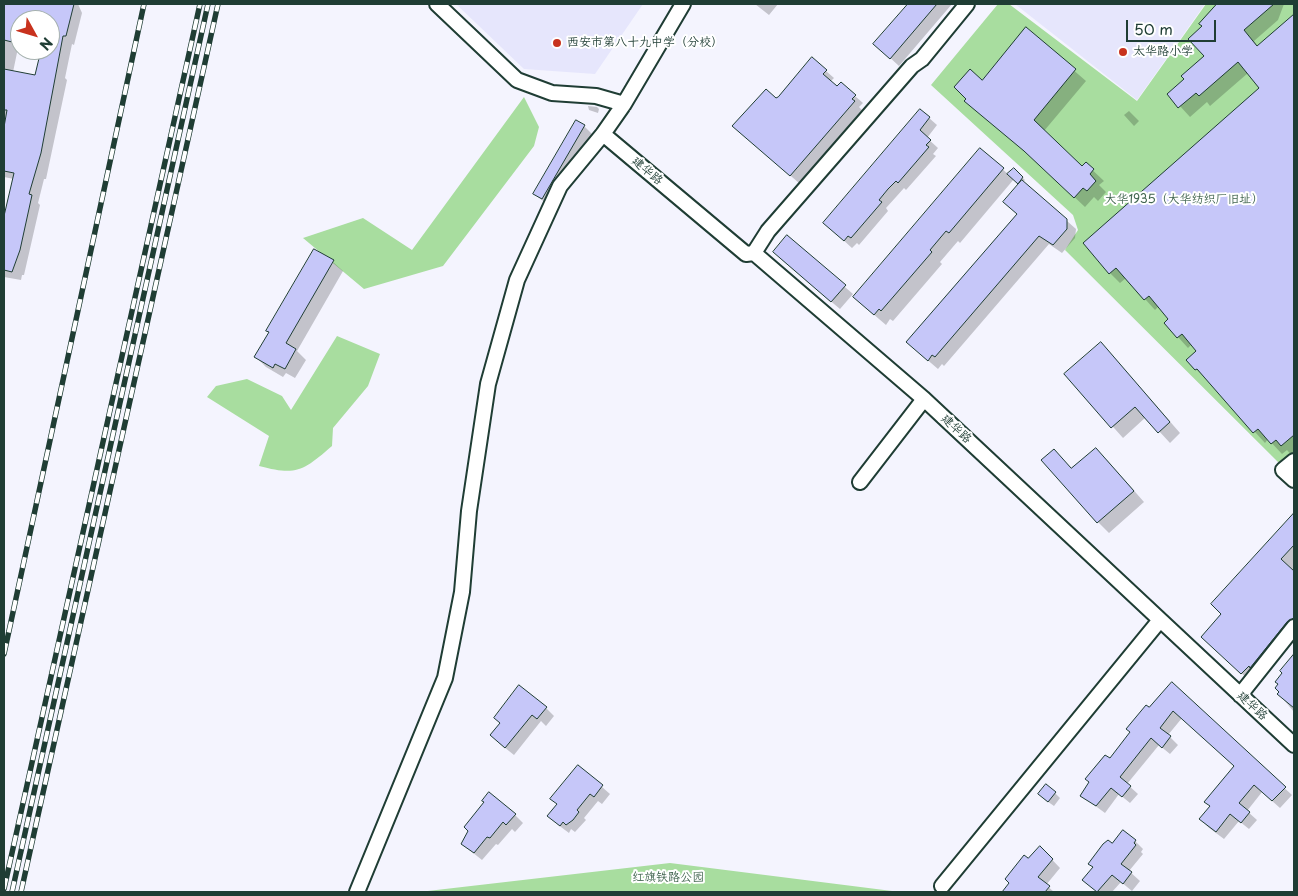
<!DOCTYPE html>
<meta charset="utf-8">
<style>
body{margin:0}
#map{position:relative;width:1298px;height:896px;overflow:hidden;background:#f4f4fe;font-family:"Playpen Sans",sans-serif}
canvas{display:block}
.frame{position:absolute;inset:0;border:5px solid #1f3d34;pointer-events:none}
.north{position:absolute;left:10px;top:10px;width:50px;height:50px;box-sizing:border-box;background:#fff;border:1px solid #a5b1ae;border-radius:50%;rotate:129deg;font-size:14px;font-weight:700;line-height:20px;text-align:center;color:#1f3d34}
.north::after{content:'';display:block;margin:auto;width:18px;height:22px;background:#c8321e;clip-path:polygon(50% 0,100% 100%,50% 72%,0 100%)}
.scale{position:absolute;left:1126px;top:20px;width:90px;height:22px;box-sizing:border-box;border:2px solid #1f3d34;border-top:0;padding-left:6px;font-size:15px;line-height:18px;white-space:nowrap;color:#1f3d34;-webkit-text-stroke:4px #fff;paint-order:stroke}
</style>
<div id="map">
<canvas width="1298" height="896"></canvas>
<div class="frame"></div>
<div class="north">N</div>
<div class="scale">50 m</div>
</div>
<script>
const g = document.querySelector('canvas').getContext('2d');
g.lineJoin = 'round';
function fillPath(path, color) { g.fillStyle = color; g.fill(path, 'evenodd'); }
function strokePath(path, color, width, dash) { g.strokeStyle = color; g.lineWidth = width; g.lineCap = dash ? 'butt' : 'round'; g.setLineDash(dash || []); g.stroke(path); }
function drawText(font, color, halo, rows, align = 'center') {
  g.font = font + ' "Playpen Sans","LXGW WenKai TC",sans-serif'; g.lineWidth = 4; g.setLineDash([]); g.textBaseline = 'middle'; g.strokeStyle = halo; g.fillStyle = color; for (const [text, x, y, turn = 0] of rows) {
    g.save(); g.translate(x, y); g.rotate((+turn || 0) * Math.PI / 180); g.textAlign = isNaN(turn) ? turn : align; if (halo) g.strokeText(text, 0, 0); g.fillText(text, 0, 0); g.restore();
  }
}
fillPath(new Path2D(`
 M456,4H643L595,74L524,69Z
 M1015,4H1205L1137,100Z`), '#e6e6fc');
fillPath(new Path2D(`
 M998,4H1009L1137,101L1206,4H1294V458L1279,463L1065,250L1078,230L1073,215L931,85Z
 M524,97L539,127L534,146L443,266L364,289L303,238L363,218L412,250Z
 M337,336L380,354L368,386L333,428L332,446C303,471 297,476 259,466L269,436L207,397L216,386L247,379L282,396L291,410Z
 M670,863L900,892H419Z`), '#a8dd9f');
fillPath(new Path2D(`
 M4,4H78L82,13L74,45L72,44L65,78L67,80L46,179H44L38,203L40,205L24,275H22L21,280L4,277V223L14,179L4,177ZM20,20H50V50H27L41,53L36,77L13,72L18,48L20,49Z
 M755,4H778L769,15Z
 M909,4H952L899,66L875,44Z
 M1218,4H1284L1278,20L1254,41L1258,47L1294,16V454L1292,456L1287,450L1282,454L1268,439L1265,443L1207,379L1196,369L1198,351L1192,344L1188,348L1178,337L1166,323L1170,319L1159,306L1155,310L1126,278L1120,283L1110,273L1261,88L1248,73L1210,106L1207,102L1190,117L1169,94L1186,79L1206,56L1201,24Z
 M1026,29L1086,81L1044,131L1082,168L1086,164L1104,181L1099,185L1106,192L1098,201L1094,197L1085,207L1036,161L966,101Z
 M826,71L834,78L830,82L855,96L863,103L859,107L862,110L799,183L742,134L776,100Z
 M588,106L597,107L599,109L598,113L589,110Z
 M920,110L937,125L927,138L938,148L933,154L936,156L906,190L904,188L896,197L886,208L888,211L859,245L857,243L852,248L832,230Z
 M1129,111L1139,121L1134,126L1124,115Z
 M584,126L592,134L550,206L534,194Z
 M981,150L1009,175L1014,170L1025,180L1023,182L1076,229L1075,238L1062,253L1049,244L944,366L942,364L938,369L917,351L1018,215L1004,202L1020,184L1014,179L960,243L958,241L940,262L942,264L893,321L890,319L886,325L865,307Z
 M787,237L853,294L840,309L782,260Z
 M315,251L333,262L343,271L297,351L306,360L295,378L286,373L283,377L266,367L256,357Z
 M1111,354L1180,433L1170,443L1146,417L1123,438L1066,374Z
 M1054,450L1072,469L1107,460L1144,502L1109,533L1098,522Z
 M1294,515V635L1252,683L1212,646L1223,614L1213,604Z
 M1294,656V712L1279,694L1284,673L1282,671Z
 M1172,684L1292,795L1280,808L1262,792L1247,811L1257,820L1249,829L1239,821L1224,839L1208,827L1201,819L1211,807L1235,766L1182,718L1168,735L1178,745L1170,754L1159,745L1127,784L1138,794L1130,803L1119,794L1105,813L1082,796Z
 M546,708L554,716L546,726L541,721L514,755L499,743L501,723Z
 M578,766L610,794L602,804L598,801L584,818L586,820L575,832L571,829L569,833L557,824L558,805Z
 M1055,793L1060,798L1054,806L1044,799Z
 M515,815L523,823L515,832L512,829L498,845L496,844L482,860L462,844Z
 M1135,841L1143,849L1141,852L1143,854L1129,871L1140,881L1132,891L1121,882L1112,892H1097L1084,880L1112,845Z
 M1040,847L1060,868L1046,885L1054,892H1003Z`), '#0003');
const building = new Path2D(`
 M4,4H74L66,36H63L41,153L29,194L32,195L20,250L12,272L4,270V216L14,173L4,171V127L7,110H4V69L35,75L41,50H50V20H20V44L4,40Z
 M908,4H937L890,59L873,44Z
 M1217,4H1274L1244,30L1257,46L1294,14V435L1281,446L1276,440L1271,444L1258,429L1253,433L1197,369L1195,370L1186,360L1196,351L1182,334L1177,338L1164,323L1168,319L1149,296L1144,300L1116,268L1109,274L1083,243L1259,88L1238,62L1199,96L1196,93L1178,108L1167,94L1184,79L1181,76L1204,56L1188,39L1202,26L1199,24Z
 M1026,27L1076,69L1034,120L1082,166L1086,162L1094,169L1090,174L1096,181L1087,191L1083,188L1074,198L1024,151L964,101L966,99L954,87L970,69L982,80Z
 M812,57L827,70L823,74L837,86L841,82L856,95L852,99L855,101L790,176L732,126L766,89L776,98L778,97Z
 M920,109L930,117L920,130L931,140L926,145L929,147L898,183L896,181L888,189L879,200L882,202L851,238L848,236L844,241L823,223Z
 M576,120L585,125L542,199L533,194Z
 M980,148L1004,168L949,233L946,231L930,250L932,252L881,311L879,309L874,315L853,297Z
 M1014,168L1023,177L1018,184L1007,174Z
 M1022,180L1067,219V229L1053,245L1039,236L935,357L932,355L928,361L906,342L1017,214L1003,202Z
 M787,235L846,285L831,302L773,252Z
 M314,249L334,260L286,343L296,349L285,369L275,364L273,368L254,357L269,332L266,331Z
 M1101,342L1170,422L1158,433L1135,407L1111,428L1064,374Z
 M1096,448L1134,491L1097,523L1041,460L1054,449L1071,468Z
 M1294,513V545L1281,559L1294,571V618L1287,622L1250,668L1249,666L1241,674L1201,637L1221,614L1211,604Z
 M1294,654V708L1277,694L1279,692L1275,688L1278,684L1275,682L1282,673L1280,671Z
 M1172,682L1286,787L1272,801L1254,785L1239,803L1250,812L1241,823L1230,814L1216,832L1199,819L1210,806L1204,802L1234,766L1173,711L1160,728L1171,736L1162,748L1151,738L1120,777L1131,786L1122,797L1111,788L1096,806L1080,796L1089,782L1085,779L1105,755L1110,758L1130,732L1126,729L1146,705L1149,707Z
 M519,685L547,707L537,719L532,715L505,748L490,735L500,723L494,718Z
 M578,765L603,785L594,797L590,794L577,810L579,812L573,820L566,825L563,822L560,826L547,816L557,804L550,799Z
 M1046,784L1056,792L1048,802L1038,794Z
 M489,792L516,814L506,825L503,822L490,838L487,837L474,853L461,844L468,831L464,827L484,802L482,801Z
 M1123,830L1136,840L1134,843L1136,845L1121,864L1132,872L1123,884L1112,875L1097,892L1082,880L1093,867L1088,864L1103,844L1108,840L1112,843Z
 M1040,846L1053,859L1038,877L1050,886L1045,892H1002L1009,883L1005,879L1024,855L1028,858Z`);
fillPath(building, '#c6c7f9');
strokePath(building, '#1f3d34', 1);
const minor = new Path2D(`
 M437,4L517,80L552,93L596,96L624,104
 M603,134L746,254L754,253L924,399L1294,745
 M754,253L768,231L912,66L922,59L967,4
 M1294,461L1283,470L1294,480
 M860,482L924,399
 M1240,695L1294,627
 M942,886L1160,620
 M357,892L445,678L462,592L469,511L488,384L517,280L560,186L603,134L624,104L683,4`);
strokePath(minor, '#1f3d34', 18);
strokePath(minor, '#fff', 14);
const rail = new Path2D(`
 M4,654L144,4
 M4,889L200,4
 M12,892L208,4
 M21,892L218,4`);
strokePath(rail, '#1f3d34', 5.5);
strokePath(rail, '#fff', 4, [11]);
for (const [x, y, r, color] of [
 [557,43,5,"#c8321e"],
 [1123,52,5,"#c8321e"]
]) { const dot = new Path2D(); dot.arc(x, y, r, 0, 2 * Math.PI); g.fillStyle = color; g.fill(dot); strokePath(dot, '#fff', 2); }
drawText('12px', '#1f3d34', '#fff', [
 ["西安市第八十九中学（分校）",567,43],
 ["太华路小学",1133,52]
], 'left');
drawText('12px', '#1f3d34', '#fff', [
 ["建华路",647,171,40],
 ["建华路",956,429,43],
 ["建华路",1252,706,43]
]);
drawText('12px', '#41654f', '#fff', [
 ["大华1935（大华纺织厂旧址）",1184,200],
 ["红旗铁路公园",668,878]
]);
</script>
